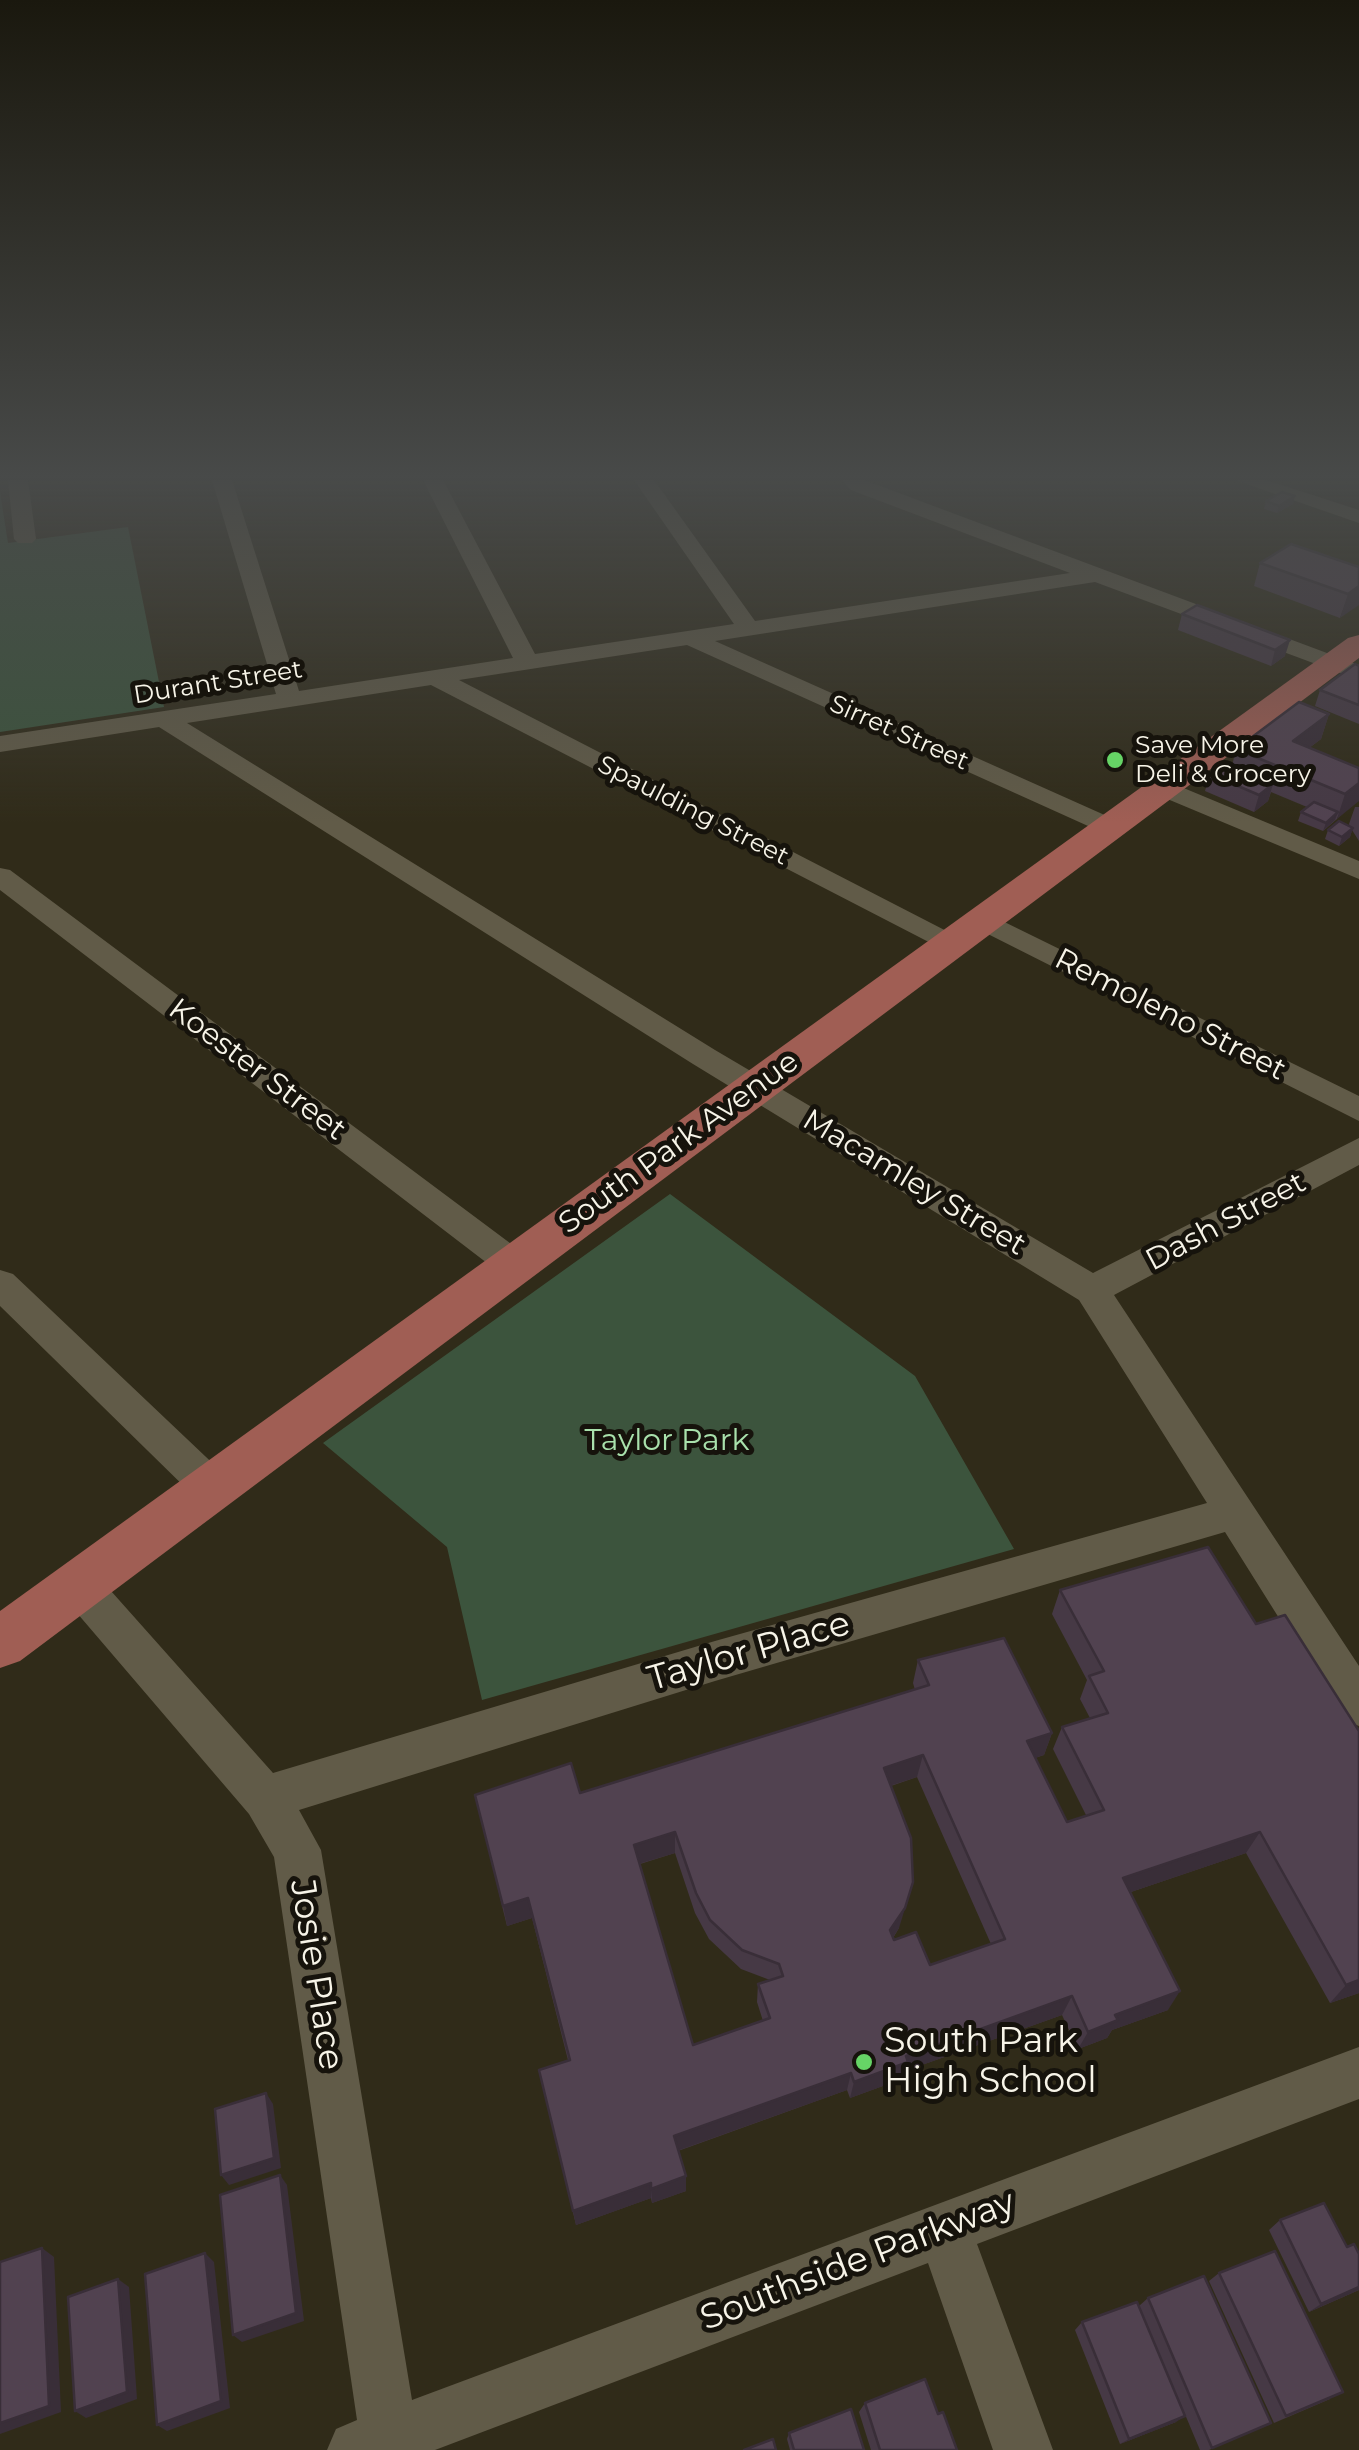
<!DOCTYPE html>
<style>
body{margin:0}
canvas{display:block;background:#302b19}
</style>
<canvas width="1359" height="2450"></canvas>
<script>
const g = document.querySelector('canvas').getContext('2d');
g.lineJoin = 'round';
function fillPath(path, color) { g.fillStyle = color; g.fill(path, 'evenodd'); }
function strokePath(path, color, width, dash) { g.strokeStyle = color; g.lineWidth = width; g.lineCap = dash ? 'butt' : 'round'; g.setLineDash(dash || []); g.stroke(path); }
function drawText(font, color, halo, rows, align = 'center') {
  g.font = font + ' Montserrat,sans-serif'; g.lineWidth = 10; g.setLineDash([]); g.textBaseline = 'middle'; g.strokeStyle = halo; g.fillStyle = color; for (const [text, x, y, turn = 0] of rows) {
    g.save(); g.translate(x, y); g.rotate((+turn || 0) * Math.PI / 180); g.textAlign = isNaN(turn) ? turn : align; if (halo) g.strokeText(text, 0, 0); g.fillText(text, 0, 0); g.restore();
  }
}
fillPath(new Path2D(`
 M0,492L8,543L128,527L164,707L0,732Z
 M670,1194L915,1376L1014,1549L482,1700L447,1547L323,1443Z`), '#3c543d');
fillPath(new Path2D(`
 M8,480H28L36,539L32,543H18L14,539Z
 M212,480H232L299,691L513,658L423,480H443L535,654L734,624L634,480H654L755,621L1070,573L851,490L842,480H864L1359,665V680L1095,582L715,641L1118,821L1121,827L1108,835L687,645L459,680L960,938L965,944L960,950L950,953L431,685L187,723L715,1050L1093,1273L1359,1138V1165L1114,1295L1359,1666V1726L1343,1720L1225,1532L715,1681L299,1810L321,1850L412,2400L1359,2047V2099L977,2244L1053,2450H993L928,2263L435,2450H327L336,2429L357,2420L274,1857L249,1814L65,1599L59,1586L65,1573L80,1567L95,1573L273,1773L715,1641L1207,1503L1079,1300L693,1064L159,727L0,752V736L276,694Z
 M1235,480H1266L1359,510V523Z
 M1162,779L1359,861V879L1153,793L1149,787L1153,781Z
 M0,868L10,870L526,1255L531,1264L526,1273L513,1277L500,1273L0,890Z
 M982,911L1359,1096V1121L972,926L968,920L972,914Z
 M0,1270L13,1274L225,1475L231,1487L225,1499L211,1504L197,1499L0,1306Z`), '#615b48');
fillPath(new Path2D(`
 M1359,635V658L20,1661L0,1668V1611L1348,638Z`), '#a05e54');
fillPath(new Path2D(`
 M1266,501L1293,504L1277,513L1264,509Z
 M1260,563L1359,567L1340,618L1254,586Z
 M1197,605L1285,656L1271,666L1178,630L1182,614Z
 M1359,666V724L1315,706L1320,690Z
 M1329,714L1321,739L1309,748L1359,768L1337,819L1323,831L1298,821L1301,812L1307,807L1271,792L1268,801L1254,812L1205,791L1210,774L1232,766L1236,749Z
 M1355,807H1359V841L1352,830L1350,837L1339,846L1325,839L1328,830L1350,827L1349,824Z
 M1060,1590L1256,1624L1359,1731V1993L1330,2003L1246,1853L1131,1892L1168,2010L1112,2030L1107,2038L1078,2049L1062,2015L905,2071L902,2079L850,2098L847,2090L678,2151L686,2176V2191L652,2203L651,2198L576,2225L543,2087L568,2060L532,1918L507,1926L480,1816L580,1793L915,1690L913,1683L918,1660L1052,1733L1044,1755L1035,1758L1067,1822L1086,1815L1053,1749L1062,1727L1090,1718L1080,1699L1087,1680L1052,1614ZM917,1777L991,1944L930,1965L894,1940L893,1938L899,1928L891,1786ZM675,1853L695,1913L709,1939L741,1969L770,1980L758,1984L757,2002L763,2021L693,2045L640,1864Z
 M1280,2220L1347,2247L1359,2290L1309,2312L1269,2230Z
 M1219,2273L1330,2399L1274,2423L1209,2281Z
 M1148,2298L1271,2423L1209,2450H1200L1179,2400L1176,2422L1120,2444L1075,2330L1082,2322L1139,2306Z
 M865,2403L938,2414L957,2450H871L859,2412Z
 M789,2433L864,2450H790L787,2439Z`), '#463945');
fillPath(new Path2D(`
 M1295,496L1293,504L1277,513L1279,506Z
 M1359,586V605L1340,618L1348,594Z
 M1290,640L1285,656L1271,666L1275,650Z
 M1329,714L1321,739L1285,766L1293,741Z
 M1359,783V801L1337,819L1345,794Z
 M1273,784L1268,801L1254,812L1259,795Z
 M1338,812L1335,820L1323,831L1326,823Z
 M1353,828L1350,837L1339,846L1342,837Z
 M1052,1733L1044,1755L1019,1763L1027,1741Z
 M923,1755L917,1777L880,1789L884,1768Z
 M675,1832V1853L635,1865L634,1845Z
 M1260,1832L1246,1853L1113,1898L1123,1878Z
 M913,1882L899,1928L885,1950L890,1930Z
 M528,1898L532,1918L507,1926L503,1906Z
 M1359,1980V1993L1330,2003L1346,1985Z
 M1180,1991L1168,2010L1112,2030L1107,2038L1078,2049L1088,2032L1115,2015Z
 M1072,1996L1062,2015L905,2071L902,2079L850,2098L854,2082L906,2056Z
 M851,2073L847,2090L674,2152V2136Z
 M266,2093L273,2104L281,2168L229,2185L221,2175Z
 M280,2175L287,2185L304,2321L242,2342L233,2335Z
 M686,2176V2191L652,2203L651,2189Z
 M651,2183V2198L576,2225L573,2211Z
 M42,2248L54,2257L61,2412L0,2434V2423Z
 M205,2253L214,2262L230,2408L167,2431L157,2425Z
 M118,2279L129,2287L137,2399L86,2418L75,2411Z
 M1359,2287V2290L1309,2312L1321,2304Z
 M1185,2416L1176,2422L1120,2444L1129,2439Z`), '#392e38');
const building = new Path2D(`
 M1282,492L1295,496L1279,506L1266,501Z
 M1291,544L1359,567V586L1348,594L1260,563Z
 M1197,605L1290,640L1275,650L1182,614Z
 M1355,664L1359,666V705L1320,690Z
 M1299,702L1329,714L1293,741L1359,768V783L1345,794L1236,749Z
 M1224,763L1273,784L1259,795L1210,774Z
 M1314,802L1338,812L1326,823L1301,812Z
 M1339,821L1353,828L1342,837L1328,830Z
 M1208,1547L1256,1624L1285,1615L1359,1731V1980L1346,1985L1260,1832L1123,1878L1180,1991L1115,2015L1118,2020L1088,2032L1072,1996L906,2056L908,2062L854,2082L851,2073L674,2136L686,2176L651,2189V2183L573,2211L539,2070L570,2060L528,1898L503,1906L475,1795L571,1763L580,1793L929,1685L918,1660L1004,1638L1052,1733L1027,1741L1067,1822L1104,1810L1062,1727L1108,1713L1089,1676L1104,1671L1060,1590ZM923,1755L1005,1939L930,1965L916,1932L894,1940L890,1930L905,1908L913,1882L911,1838L884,1768ZM675,1832L696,1893L710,1920L742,1950L779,1964L783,1976L758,1984L770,2018L693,2045L634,1845Z
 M266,2093L274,2158L221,2175L215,2109Z
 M280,2175L296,2313L233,2335L220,2195Z
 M1324,2203L1347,2247L1354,2244L1359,2254V2287L1321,2304L1280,2220Z
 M42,2248L49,2406L0,2423V2262Z
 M1275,2251L1343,2392L1286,2416L1219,2273Z
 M205,2253L221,2401L157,2425L145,2274Z
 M1204,2276L1271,2423L1212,2448L1148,2298Z
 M118,2279L127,2392L75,2411L68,2297Z
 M1137,2302L1185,2416L1129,2439L1082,2322Z
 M925,2379L938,2414L943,2412L957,2450H880L865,2403Z
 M851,2409L864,2450H794L789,2433Z
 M773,2439L776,2450H744Z`);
fillPath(building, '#514250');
strokePath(building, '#392e38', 2.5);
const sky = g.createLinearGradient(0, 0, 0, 823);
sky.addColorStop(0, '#1a180e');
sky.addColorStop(0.58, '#484a49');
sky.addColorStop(1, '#484a4900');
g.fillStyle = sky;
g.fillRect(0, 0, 1359, 823);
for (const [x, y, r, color] of [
 [1115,760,10,"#66d466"],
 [864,2062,10,"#66d466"]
]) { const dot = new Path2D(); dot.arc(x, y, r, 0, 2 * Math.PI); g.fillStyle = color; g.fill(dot); strokePath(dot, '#16130c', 4); }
drawText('25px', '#f7f4e8', '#16130c', [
 ["Durant Street",218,683,-9],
 ["Sirret Street",899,733,24],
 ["Spaulding Street",693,811,27]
]);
drawText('25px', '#f7f4e8', '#16130c', [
 ["Save More",1135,746],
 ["Deli & Grocery",1135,775]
], 'left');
drawText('30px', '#f7f4e8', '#16130c', [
 ["Remoleno Street",1170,1015,27],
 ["Koester Street",257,1070,37],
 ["South Park Avenue",679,1143,-36],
 ["Macamley Street",914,1183,31],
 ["Dash Street",1226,1222,-28]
]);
drawText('30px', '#a9e1ac', '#16130c', [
 ["Taylor Park",667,1441]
]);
drawText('35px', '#f7f4e8', '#16130c', [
 ["Taylor Place",749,1652,-16],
 ["Josie Place",316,1975,81],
 ["Southside Parkway",858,2261,-21]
]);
drawText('35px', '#f7f4e8', '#16130c', [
 ["South Park",884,2042],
 ["High School",884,2082]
], 'left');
</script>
